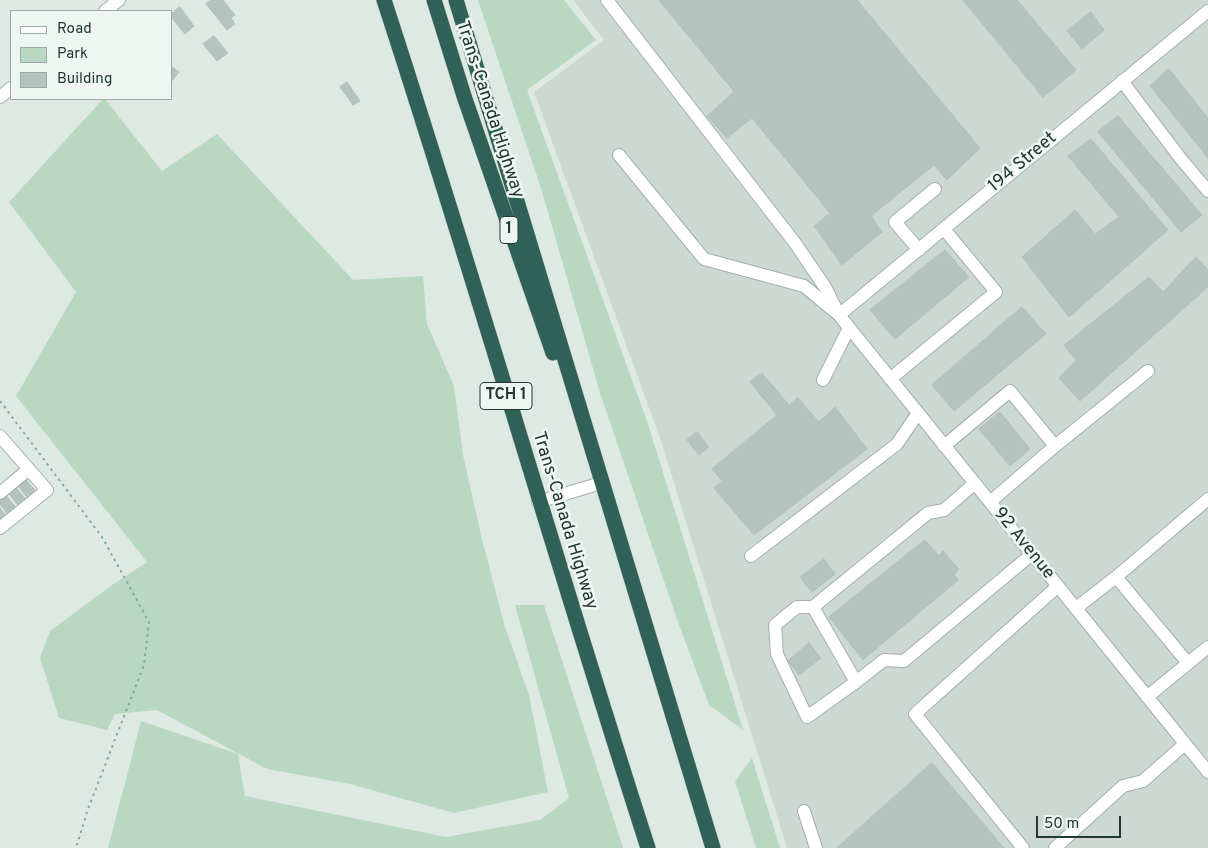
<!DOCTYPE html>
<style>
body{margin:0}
#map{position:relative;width:1208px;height:848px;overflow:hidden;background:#dfe9e4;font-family:Overpass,sans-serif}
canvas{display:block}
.legend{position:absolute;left:10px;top:10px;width:162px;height:90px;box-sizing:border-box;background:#eff6f2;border:1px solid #9daaa5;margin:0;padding:6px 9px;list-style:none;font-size:15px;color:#213731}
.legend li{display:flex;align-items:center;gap:10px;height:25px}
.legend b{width:25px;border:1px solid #9daaa5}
.scale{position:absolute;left:1036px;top:816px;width:85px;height:22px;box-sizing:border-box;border:2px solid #213731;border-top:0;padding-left:6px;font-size:15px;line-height:18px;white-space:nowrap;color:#213731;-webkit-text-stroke:4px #eff6f2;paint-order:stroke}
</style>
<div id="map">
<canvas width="1208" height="848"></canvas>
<ul class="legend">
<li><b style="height:6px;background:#fff"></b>Road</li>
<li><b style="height:14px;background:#b9d8c1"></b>Park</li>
<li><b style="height:14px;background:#b4c3bd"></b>Building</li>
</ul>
<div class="scale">50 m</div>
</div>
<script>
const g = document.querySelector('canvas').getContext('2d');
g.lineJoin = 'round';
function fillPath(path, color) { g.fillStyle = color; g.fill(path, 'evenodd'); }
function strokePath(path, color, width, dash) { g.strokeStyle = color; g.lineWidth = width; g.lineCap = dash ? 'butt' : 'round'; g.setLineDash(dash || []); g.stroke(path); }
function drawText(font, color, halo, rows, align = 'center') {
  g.font = font + ' Overpass,sans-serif'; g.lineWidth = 5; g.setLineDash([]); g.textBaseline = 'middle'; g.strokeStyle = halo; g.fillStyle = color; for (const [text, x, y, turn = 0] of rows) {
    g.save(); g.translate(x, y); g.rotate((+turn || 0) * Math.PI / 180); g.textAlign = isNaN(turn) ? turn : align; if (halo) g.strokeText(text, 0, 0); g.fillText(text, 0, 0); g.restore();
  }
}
fillPath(new Path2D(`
 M573,0H1208V848H787L660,438L534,92L604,40Z`), '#cdd8d3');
fillPath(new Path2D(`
 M478,0H564L596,40L527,90L648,424L743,730L709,705L678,622L600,393L541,188Z
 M103,99H105L162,171L217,134L353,280L423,276L427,324L454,386L463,455L481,535L504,624L529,695L548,792L454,813L350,784L267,769L157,710L115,714L107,730L59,718L40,658L50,631L112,585L147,562L16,396L76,292L9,202Z
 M515,605H544L623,848H108L141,721L238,754L245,796L446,837L540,820L569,798Z
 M752,758L780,848H756L735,781Z`), '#b9d8c1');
const building = new Path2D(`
 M211,0H223L235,15L231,18L235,24L227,30L206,4Z
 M659,0H857L980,148L947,180L934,165L871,216L882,232L842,265L814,226L830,213L752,118L727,138L707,116L734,92Z
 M963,0H1017L1076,70L1043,97Z
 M180,7L194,26L185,34L171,17V14Z
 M1091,12L1104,30L1082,49L1067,31Z
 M214,36L228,53L217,61L203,44Z
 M171,66L179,72L171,82Z
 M1169,69L1208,118V158L1150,86Z
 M347,82L360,101L353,105L340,87Z
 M1118,116L1202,215L1181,232L1098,132Z
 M1091,139L1168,230L1069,317L1022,257L1075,210L1095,234L1119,217L1068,156Z
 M945,250L969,277L895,339L870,310Z
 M1196,257L1208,270V287L1080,401L1059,378L1076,360L1064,345L1149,277L1163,292Z
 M1022,307L1046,334L954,411L932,385Z
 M762,373L789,405L777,415L750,382Z
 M798,398L819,422L835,407L867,449L754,535L714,488L722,481L712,469Z
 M1000,412L1030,449L1010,466L979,429Z
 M697,432L709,447L699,455L687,440Z
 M25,478L37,493L29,500L17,484Z
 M14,485L27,501L19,507L7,491Z
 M5,494L17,509L9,516L0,504V497Z
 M0,508L8,518L0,524Z
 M925,540L939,556L943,551L959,569L954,575L958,580L863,660L829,617Z
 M824,559L835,574L812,592L800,577Z
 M809,643L821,658L799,675L788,661Z
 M932,763L1004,848H837Z`);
fillPath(building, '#b4c3bd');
strokePath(building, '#b2c2bb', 1);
const minor = new Path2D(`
 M607,0L795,243L825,287L837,311
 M105,11L119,0
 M1122,81L1181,159L1208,191
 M0,97L11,88
 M619,155L704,259L804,286L839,315L1208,772
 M919,250L895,222L935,189
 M839,315L1208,11
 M890,379L996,292L944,229
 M823,380L849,328
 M0,436L47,490L0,528
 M944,446L1010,391L1055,446L990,502
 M1055,446L1148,371
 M975,483L944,510L928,513L813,607L856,682L884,660L904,661L1032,554
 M0,493L29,469
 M538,502L601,483
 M751,556L897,444L918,413
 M813,607H797L775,625L777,654L807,717L856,682
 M1076,608L1116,577
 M1188,663L1116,577L1208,499
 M1147,697L1208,647
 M804,811L816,848
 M1023,848L915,714L1058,586
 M1055,848L1123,786L1143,781L1185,744`);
const highway = new Path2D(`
 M384,0C476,282 557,566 648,848
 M434,0L464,96L553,353
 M456,0L713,848`);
strokePath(minor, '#a2b0ab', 14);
strokePath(highway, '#bcc3c1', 16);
strokePath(new Path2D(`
 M0,401L102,537L149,622L144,665L88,809L76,848`), '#82aa9c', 2, [2.5, 4]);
strokePath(minor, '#fff', 12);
strokePath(highway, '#306156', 15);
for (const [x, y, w] of [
 [509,230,18],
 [506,396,52]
]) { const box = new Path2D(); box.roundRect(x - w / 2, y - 13.5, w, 27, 4); g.fillStyle = '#eff6f2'; g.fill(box); strokePath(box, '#213731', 1); }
drawText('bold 16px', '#213731', null, [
 ["1",509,230],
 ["TCH 1",506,396]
]);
drawText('18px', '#213731', '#eff6f2', [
 ["Trans-Canada Highway",489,110,72],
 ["194 Street",1023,163,-40],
 ["Trans-Canada Highway",564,521,73],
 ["92 Avenue",1023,544,51]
]);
</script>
